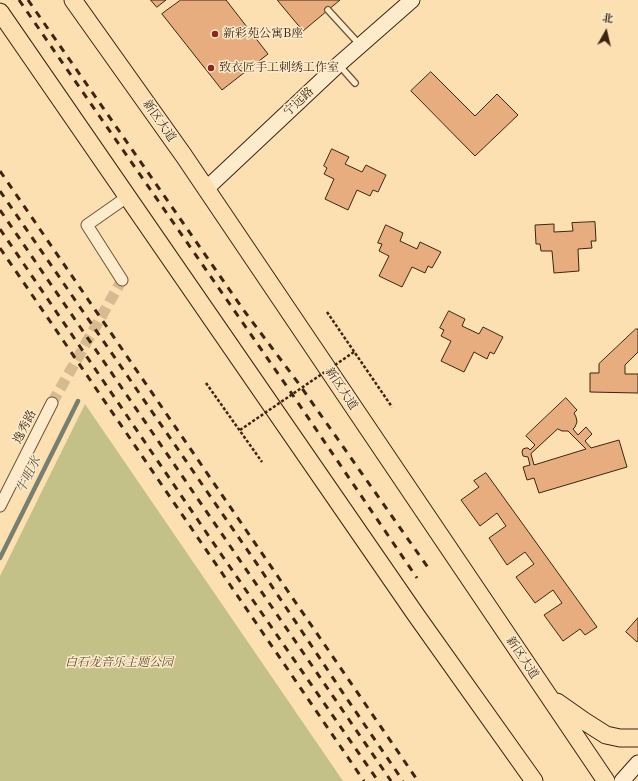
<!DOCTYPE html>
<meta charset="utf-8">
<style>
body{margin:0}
#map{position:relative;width:638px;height:781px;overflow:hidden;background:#fde0b1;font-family:"Old Standard TT","Noto Serif SC",serif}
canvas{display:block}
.north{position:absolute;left:586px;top:12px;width:40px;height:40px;-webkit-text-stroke:3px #feebcc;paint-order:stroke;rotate:8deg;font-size:11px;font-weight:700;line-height:16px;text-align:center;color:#3c2511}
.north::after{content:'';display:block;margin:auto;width:14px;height:18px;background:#3c2511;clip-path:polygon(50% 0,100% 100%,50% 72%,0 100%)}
</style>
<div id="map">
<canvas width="638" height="781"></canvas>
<div class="north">北</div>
</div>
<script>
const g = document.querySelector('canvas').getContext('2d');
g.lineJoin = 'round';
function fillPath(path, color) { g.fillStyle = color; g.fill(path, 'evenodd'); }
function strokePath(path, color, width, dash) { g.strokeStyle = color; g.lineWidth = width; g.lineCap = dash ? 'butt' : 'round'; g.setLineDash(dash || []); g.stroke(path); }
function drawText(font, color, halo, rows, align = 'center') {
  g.font = font + ' "Old Standard TT","Noto Serif SC",serif'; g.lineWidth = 3; g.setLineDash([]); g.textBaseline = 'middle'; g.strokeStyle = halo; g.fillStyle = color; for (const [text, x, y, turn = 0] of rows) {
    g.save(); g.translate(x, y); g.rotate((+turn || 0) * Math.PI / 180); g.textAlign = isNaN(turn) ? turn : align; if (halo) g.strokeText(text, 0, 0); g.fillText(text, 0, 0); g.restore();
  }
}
fillPath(new Path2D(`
 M85,404L343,781H0V576Z`), '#c4c188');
strokePath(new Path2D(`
 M0,558L78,401`), '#77806f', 4.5);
const building = new Path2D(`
 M151,0H166L157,7Z
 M181,0H226L268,54L222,90L162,14Z
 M278,0H340L303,31L278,1Z
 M431,72L475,116L497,94L518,115L475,156L411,91Z
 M332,149L349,157L345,164L362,172L366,165L386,175L378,192L373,190L370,196L357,190L348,210L325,199L334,179L324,174L327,168L324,166Z
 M595,222L596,241H591L592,248L578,249L579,271L554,273L552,251H541L540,244H536L535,225L554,224V232L573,231L572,223Z
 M386,225L403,233L400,241L417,249L420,242L441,252L432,268L428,266L425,273L412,267L402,287L379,276L389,256L379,251L382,244L378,243Z
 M449,311L465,319L462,326L479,334L483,327L503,337L494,354L490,352L487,359L474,352L464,372L441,361L451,341L441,336L444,330L440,328Z
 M636,329H638V352L625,365V374H638V393L590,392V373H599V364Z
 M566,398L577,410L574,413L576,417L577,422L575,427L573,429L578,435L586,427L592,434L585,441L591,448L619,440L627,467L539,493L534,478L527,480L523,467L530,465L528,457L523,456L522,452L523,449L526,448H528L530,450L535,445L526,436ZM558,429L562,431H568L586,449L534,465L531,454Z
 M486,473L597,627L585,635L580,629L563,641L544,615L562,603L553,590L535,603L516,577L534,564L525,552L507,565L489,538L506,526L497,513L480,526L461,500L479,487L474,481Z
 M638,618V640L637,642L626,632Z`);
fillPath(building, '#e8ad7e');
strokePath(building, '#3c2511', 1);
strokePath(new Path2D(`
 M52,403L122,280`), '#d6bb91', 11, [11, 5.5]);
const lane = new Path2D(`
 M328,10L360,45
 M339,65L355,83`);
const street = new Path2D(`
 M122,280L87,225L127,197
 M0,506L52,403`);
const secondary = new Path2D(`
 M206,189L338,65L412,0
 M622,781L638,763`);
const primary = new Path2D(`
 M73,0L184,156L606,781
 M0,12L416,615L534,781
 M557,702L584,721L606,735L620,738H638`);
strokePath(lane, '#6c5439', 8);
strokePath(street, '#6c5439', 13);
strokePath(secondary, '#3c2511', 17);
strokePath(primary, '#3c2511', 19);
strokePath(new Path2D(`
 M327,312L392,407
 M206,383L262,462`), '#3c2511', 2.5, [3, 2]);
strokePath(lane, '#feebcc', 5.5);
strokePath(street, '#feebcc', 11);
strokePath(secondary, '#feebcc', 15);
strokePath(primary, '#fde0b1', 17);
strokePath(new Path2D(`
 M19,0L290,391L417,578
 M28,0L245,312L299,384L429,569
 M0,171L418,781
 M0,191L259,567L341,690L403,781
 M0,210L391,781
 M0,229L223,557L378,781
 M0,248L364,781`), '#3c2511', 3, [7, 7]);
strokePath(new Path2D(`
 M240,430L354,352`), '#3c2511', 2.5, [3, 2]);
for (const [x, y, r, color] of [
 [215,34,4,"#8f2418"],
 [211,68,4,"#8f2418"]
]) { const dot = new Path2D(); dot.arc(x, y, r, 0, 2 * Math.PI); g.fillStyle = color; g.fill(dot); strokePath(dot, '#feebcc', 1.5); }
drawText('12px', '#3c2511', '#feebcc', [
 ["新彩苑公寓B座",223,34],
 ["致衣匠手工刺绣工作室",219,68]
], 'left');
drawText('12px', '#3c2511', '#feebcc', [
 ["宁远路",299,102,-43],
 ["新区大道",159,121,55],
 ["新区大道",341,389,56],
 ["逸秀路",25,427,-63],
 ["新区大道",522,658,56]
]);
drawText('italic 12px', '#5e4c2f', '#feebcc', [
 ["白石龙音乐主题公园",119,663]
]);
drawText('italic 13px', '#5a5340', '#feebcc', [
 ["牛咀水",29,475,-64]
]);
</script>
